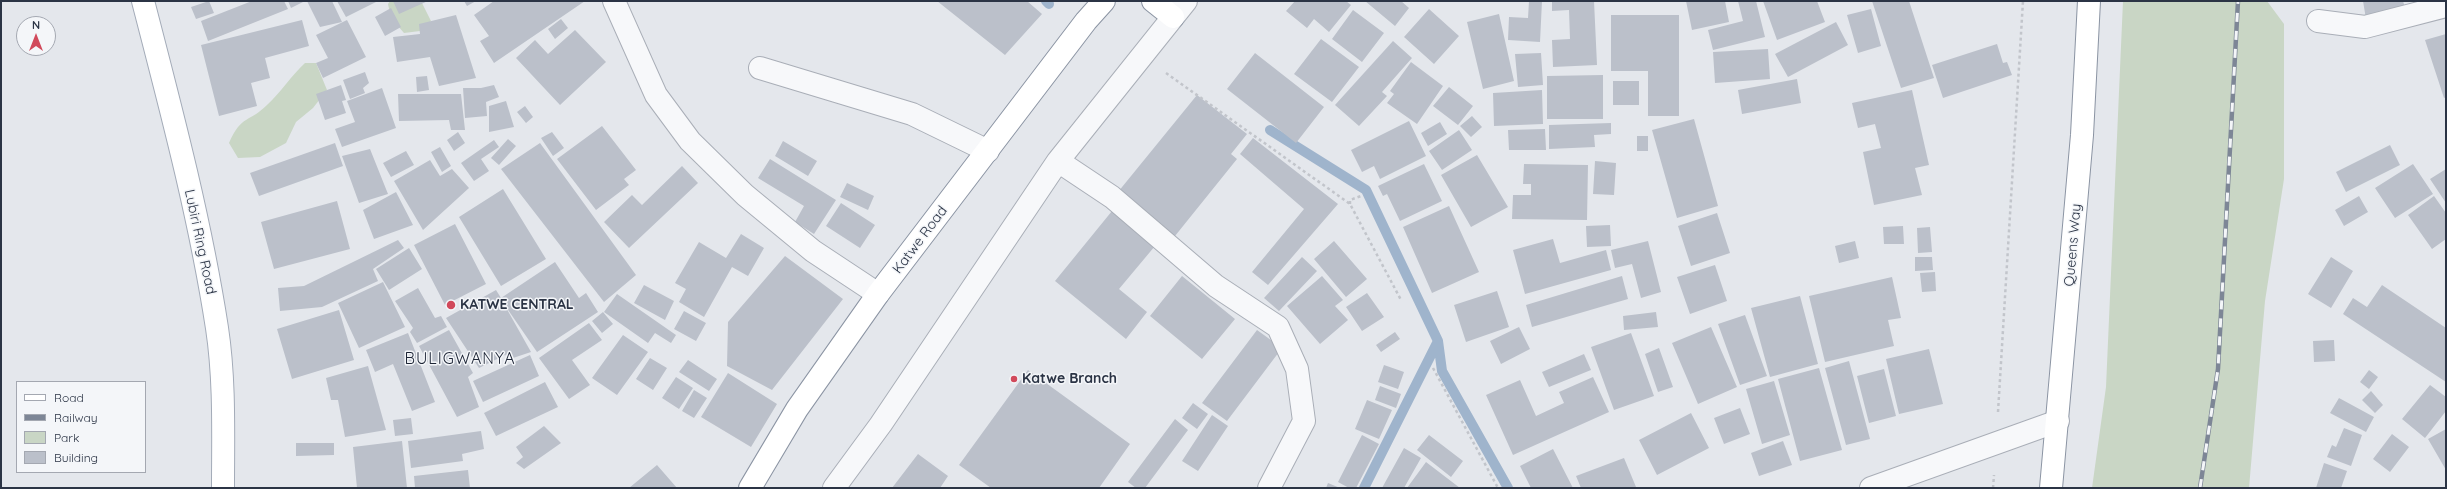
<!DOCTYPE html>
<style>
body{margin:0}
#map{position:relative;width:2447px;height:489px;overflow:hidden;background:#e4e7ec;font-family:Quicksand,sans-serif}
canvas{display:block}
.frame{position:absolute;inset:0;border:2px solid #2b3445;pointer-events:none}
.legend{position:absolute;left:16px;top:381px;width:130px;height:92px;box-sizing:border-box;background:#f4f6f9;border:1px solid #a4a8b1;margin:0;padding:5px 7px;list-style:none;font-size:12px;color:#2b3445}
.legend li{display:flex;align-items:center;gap:8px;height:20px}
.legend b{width:20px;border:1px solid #a4a8b1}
.north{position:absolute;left:16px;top:16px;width:40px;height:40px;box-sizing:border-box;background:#f4f6f9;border:1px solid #a4a8b1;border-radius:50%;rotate:0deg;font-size:11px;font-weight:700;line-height:16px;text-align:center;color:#2b3445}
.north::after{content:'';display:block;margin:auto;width:14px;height:18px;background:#d1495b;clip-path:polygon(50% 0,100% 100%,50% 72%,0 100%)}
</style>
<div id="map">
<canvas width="2447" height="489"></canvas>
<div class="frame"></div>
<ul class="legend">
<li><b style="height:5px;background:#fff"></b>Road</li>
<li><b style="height:5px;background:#7d8696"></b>Railway</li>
<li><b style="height:11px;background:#c9d6c5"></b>Park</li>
<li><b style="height:11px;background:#bbc0ca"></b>Building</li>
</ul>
<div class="north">N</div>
</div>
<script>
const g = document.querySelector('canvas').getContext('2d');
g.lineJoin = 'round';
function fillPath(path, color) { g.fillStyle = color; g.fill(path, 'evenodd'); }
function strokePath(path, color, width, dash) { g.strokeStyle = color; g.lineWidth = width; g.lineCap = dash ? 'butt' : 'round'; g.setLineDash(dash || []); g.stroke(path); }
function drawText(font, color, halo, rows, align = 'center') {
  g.font = font + ' Quicksand,sans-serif'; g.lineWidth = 3; g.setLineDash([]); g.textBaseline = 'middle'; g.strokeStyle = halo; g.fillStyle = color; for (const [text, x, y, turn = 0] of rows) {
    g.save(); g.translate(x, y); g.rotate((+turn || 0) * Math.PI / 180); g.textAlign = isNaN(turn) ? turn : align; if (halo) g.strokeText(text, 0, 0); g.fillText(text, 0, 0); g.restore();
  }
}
fillPath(new Path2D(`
 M390,1H421L431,21L420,31L404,33L391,18L388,4Z
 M2123,1H2267L2284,24V179L2265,301L2249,488H2092L2106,387Z
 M305,63H316L327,90L313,108L296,122L286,143L260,157L238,158L229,143C242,114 249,123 267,105C281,92 291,76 305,63Z`), '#c9d6c5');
strokePath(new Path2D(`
 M1046,1L1049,4
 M1270,130L1366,190L1438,341L1442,371L1508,488
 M1364,488L1438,341`), '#9fb4cc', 10);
fillPath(new Path2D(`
 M209,1L214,13L196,19L191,7Z
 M252,1H284L288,9L208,41L201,21Z
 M288,1H305L291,8Z
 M307,1H332L342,22L320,27Z
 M337,1H378L346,17Z
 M393,1H428L399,14Z
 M464,1H476L467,6Z
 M494,1H585L494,63L480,41L489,36L474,15Z
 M937,1H1027L1042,14L1005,55Z
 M1295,1H1346L1351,5L1329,32L1314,19L1307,28L1286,11Z
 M1365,1H1401L1409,8L1395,26Z
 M1529,1H1542L1540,42L1508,40L1509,17L1528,18Z
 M1552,1H1594L1597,65L1553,67L1552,40L1570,39L1569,10L1552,11Z
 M1686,1H1725L1729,22L1692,30Z
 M1738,1H1756L1765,37L1713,50L1708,30L1743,21Z
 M1763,1H1817L1825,22L1777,40Z
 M1872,1H1909L1934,78L1901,88Z
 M2363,1H2403L2406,11L2366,19Z
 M391,8L401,27L385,36L375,17Z
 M1429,9L1459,36L1434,64L1404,37Z
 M1871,9L1881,46L1858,53L1847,15Z
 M1353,10L1384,33L1362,62L1332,39Z
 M1499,14L1514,81L1483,89L1467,22Z
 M456,15L476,78L439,86L430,57L397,62L393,37L420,34L419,24Z
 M1611,15H1679V116H1648V71H1611Z
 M561,19L568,28L555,39L548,29Z
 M302,20L309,46L265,58L270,78L251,83L257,106L219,116L201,45Z
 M347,20L366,57L323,78L316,63L328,58L316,35Z
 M1836,22L1848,45L1788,77L1775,54Z
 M575,30L606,62L560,105L516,58L535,40L548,54Z
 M2446,34V97L2444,98L2425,40Z
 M1321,39L1359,67L1332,102L1294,74Z
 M1393,41L1412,58L1382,92L1387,96L1359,126L1335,105Z
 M1997,44L2003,63L2007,62L2012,75L1943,98L1932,65Z
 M1768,49L1770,79L1715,83L1713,52Z
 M1255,53L1324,107L1296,143L1227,89Z
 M1541,53L1543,85L1518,87L1515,54Z
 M1411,62L1443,86L1417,124L1387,103L1394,94L1390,91Z
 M365,72L369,83L363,88L365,93L350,99L343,80Z
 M1603,75V119H1547V76Z
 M427,76L429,90L417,92L416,77Z
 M1797,79L1801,103L1742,114L1738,90Z
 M1613,81H1639V105H1613Z
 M341,85L346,100L342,101L346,113L325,120L316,94Z
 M494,85L499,97L486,102L487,116L465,118L463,88H481Z
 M1449,87L1473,106L1458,125L1433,106Z
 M382,88L396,128L342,147L335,129L355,122L347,101Z
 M1542,90L1543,124L1494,126L1493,93Z
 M1912,90L1929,165L1915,168L1922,195L1874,205L1863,152L1881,148L1875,124L1858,128L1852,103Z
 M398,94H461L465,130H451L449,120L399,121Z
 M1197,95L1247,134L1231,154L1237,159L1175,236L1118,192Z
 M506,101L514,127L489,132V106Z
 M525,106L533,117L526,123L517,112Z
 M1472,116L1482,127L1471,137L1460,126Z
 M1694,119L1718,206L1677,218L1652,130Z
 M1409,121L1426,156L1380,179L1374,166L1362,172L1351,150Z
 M1440,122L1447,134L1428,146L1421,133Z
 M1611,123V134L1594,135L1595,147L1549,149V125Z
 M602,126L636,170L624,179L629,185L596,210L557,159Z
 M1545,129L1546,150H1509L1508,130Z
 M1459,130L1472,150L1442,170L1429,151Z
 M458,132L465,143L454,151L447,140Z
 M552,132L564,148L553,156L541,138Z
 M1637,136H1648V151H1637Z
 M1253,138L1338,204L1268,285L1252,272L1304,209L1240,154Z
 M508,139L516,146L499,165L491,158Z
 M494,140L499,147L481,159L489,171L474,181L461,163Z
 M783,141L817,161L808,176L775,156Z
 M335,143L343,166L259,196L250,173Z
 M540,143L636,275L604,302L501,169Z
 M2390,145L2400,165L2346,192L2336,172Z
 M440,147L451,166L442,172L431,152Z
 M370,149L388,194L359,203L342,156Z
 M406,151L414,165L391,177L383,163Z
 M1477,155L1508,207L1471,227L1441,175Z
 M770,159L836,200L814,234L795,222L804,206L758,178Z
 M430,160L440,176L452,169L469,188L423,230L394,181Z
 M1595,161L1616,163L1614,195L1593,194Z
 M1424,164L1442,201L1400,221L1387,194L1383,196L1378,186Z
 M1524,164L1588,165L1587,220L1512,219L1513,195H1531V184H1523Z
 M2413,164L2433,194L2395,218L2375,188Z
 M682,166L698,183L629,248L604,222L632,195L642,205Z
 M2446,169V203L2430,179Z
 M847,183L874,196L868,210L840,197Z
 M503,189L546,259L501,286L459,217Z
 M396,192L413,225L374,239L363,210Z
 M2359,196L2368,212L2344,226L2335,210Z
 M2434,196L2446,213V239L2432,249L2408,215Z
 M337,201L350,249L274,269L261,222Z
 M841,203L875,225L860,248L826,226Z
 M1449,206L1479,272L1432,293L1403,227Z
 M1112,211L1155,246L1119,289L1147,312L1126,339L1055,281Z
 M1717,213L1730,253L1691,266L1678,226Z
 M455,224L486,284L445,305L414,245Z
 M1610,225L1611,246L1587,247L1586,226Z
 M1903,226L1904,244H1884L1883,227Z
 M1930,227L1932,252L1918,253L1917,228Z
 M741,234L764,248L748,276L732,267L704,317L679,302L686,289L675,283L699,242L726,258Z
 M1553,239L1560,263L1606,250L1611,270L1525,294L1513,250Z
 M398,240L404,248L373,269L378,281L322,307L280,311L278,288L304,286Z
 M1334,241L1367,279L1346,297L1314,259Z
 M1648,241L1661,292L1641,298L1632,264L1615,268L1611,250Z
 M1855,241L1859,258L1839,263L1835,246Z
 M409,248L422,269L389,290L376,269Z
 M785,256L843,299L772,390L727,366L728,322Z
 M1302,257L1317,271L1279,311L1264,298Z
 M1915,257H1932L1933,270L1915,271Z
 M2331,257L2353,271L2331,308L2308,294Z
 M555,262L579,298L586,293L598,312L537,352L504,304L531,352L513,358L505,355L479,368L446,318L496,290L501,298Z
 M1715,265L1727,301L1690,314L1677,277Z
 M1935,272L1936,291L1922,292L1920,273Z
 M1182,276L1235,319L1202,359L1150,316Z
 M1322,276L1343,300L1335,306L1348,320L1320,344L1287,306Z
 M1622,276L1628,299L1532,327L1526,305Z
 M1892,277L1901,318L1888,320L1894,346L1825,362L1809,296Z
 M383,282L405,327L359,348L338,303Z
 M644,285L674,301L665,320L634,303Z
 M2382,285L2446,328V382L2343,314L2353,298L2367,307Z
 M418,288L435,318L441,316L447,327L417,343L410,332L413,328L395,301Z
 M1497,291L1509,327L1466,342L1454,305Z
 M1367,293L1384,317L1362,331L1346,307Z
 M617,294L676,335L671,343L655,333L648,343L604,312Z
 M1800,296L1818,364L1770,377L1751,308Z
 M339,310L354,360L292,379L277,329Z
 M684,311L706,323L696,341L674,329Z
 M603,312L613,324L602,333L592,321Z
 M1656,312L1658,327L1624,330L1623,316Z
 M1745,315L1767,376L1740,385L1718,324Z
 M589,323L602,340L572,360L590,385L569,399L539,358Z
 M1519,327L1530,349L1501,364L1490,341Z
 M1711,327L1737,387L1698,404L1672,343Z
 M449,330L473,373L468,377L479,407L457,417L419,346Z
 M1257,330L1282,348L1227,421L1202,403Z
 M1395,332L1400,339L1381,352L1376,345Z
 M408,333L435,402L412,411L393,364L375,372L366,350Z
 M1631,333L1654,396L1614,410L1591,347Z
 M623,335L648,352L617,395L592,378Z
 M2334,340L2335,361L2314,362L2313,341Z
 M1659,348L1673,387L1658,392L1645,354Z
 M1929,349L1943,404L1899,414L1886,359Z
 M1584,354L1591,370L1549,387L1542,372Z
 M530,355L539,376L483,402L473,381Z
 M650,358L667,368L653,390L636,379Z
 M688,360L717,379L709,391L679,372Z
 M1849,361L1870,439L1846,445L1825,368Z
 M1384,365L1404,372L1398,389L1378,382Z
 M368,366L386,430L345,437L338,400H331L326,378Z
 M1819,368L1842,450L1800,461L1778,379Z
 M1884,369L1896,416L1869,423L1857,376Z
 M1028,370L1130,444L1099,488H991L959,465Z
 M2369,370L2378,377L2369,389L2360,382Z
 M728,373L777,404L751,447L701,417Z
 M676,377L693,388L679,409L662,398Z
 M1593,377L1609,412L1513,455L1486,395L1520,380L1536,416L1564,403L1559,392Z
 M1774,381L1790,435L1762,444L1746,389Z
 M545,382L558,407L496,436L484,413Z
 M2430,385L2446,397V411L2425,438L2402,419Z
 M1380,386L1401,394L1396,408L1375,400Z
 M694,390L707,398L694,418L682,411Z
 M2371,391L2383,405L2375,413L2362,400Z
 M2339,398L2374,417L2366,432L2330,413Z
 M1367,400L1392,410L1379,439L1355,429Z
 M1193,403L1208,414L1197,429L1182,418Z
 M1740,408L1750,434L1724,444L1714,418Z
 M1691,413L1709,448L1657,475L1639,440Z
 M1212,415L1228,426L1198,471L1182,461Z
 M411,418L413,434L395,436L393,420Z
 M1175,419L1188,430L1145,488H1136L1128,482Z
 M544,426L561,443L524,469L516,463L523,457L516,447Z
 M2344,428L2362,435L2351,466L2327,457L2332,445L2336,447Z
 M2446,429V470L2428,439Z
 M481,431L484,449L462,454L463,461L411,468L408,441Z
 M2392,434L2409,447L2390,472L2373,459Z
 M1362,435L1379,444L1356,488H1349L1338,482Z
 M1429,435L1463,461L1451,477L1417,450Z
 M402,441L407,488H357L353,447Z
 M1783,441L1792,465L1759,476L1751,453Z
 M296,443H334V455L296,456Z
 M1404,448L1421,458L1404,488H1382Z
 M1553,449L1573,488H1531L1520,466Z
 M918,454L948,476L940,488H892Z
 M1624,458L1636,487L1581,488L1576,476Z
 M1426,462L1460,488H1407Z
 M2324,463L2347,471L2341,488H2316Z
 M657,465L677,488H629Z
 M468,470L470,488H415L414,476Z
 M1328,483L1340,488H1326Z`), '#bbc0ca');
const minor = new Path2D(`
 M614,1L656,95L690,141L745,195L813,251L878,294
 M2318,21L2365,27L2446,6
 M760,68L912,114L988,151
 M1058,161L1112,197L1216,286L1278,327L1297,369L1304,421L1269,488
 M834,488L881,424L1058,161L1186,1
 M1871,488L2058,421`);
const major = new Path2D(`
 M143,1C171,109 200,218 217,328C225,381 223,435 223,488`);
const highway = new Path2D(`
 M1153,1L1173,17
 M750,488L797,409L878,294L1086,21L1104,1
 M2051,488L2082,135L2089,1`);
strokePath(minor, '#a9aeb7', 24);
strokePath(major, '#a3abb8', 24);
strokePath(highway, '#8b94a3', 24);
strokePath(new Path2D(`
 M1166,73L1350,204L1401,300
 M1350,204V200L1361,196
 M1433,368L1498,488
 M1998,412L2023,1
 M1993,488L1994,475`), '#c2c5cb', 2.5, [3, 3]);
strokePath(minor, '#f7f8fa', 22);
strokePath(major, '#fff', 22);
strokePath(highway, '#fff', 22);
const rail = new Path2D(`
 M2200,488L2218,369L2238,1`);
strokePath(rail, '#7d8696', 4.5);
strokePath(rail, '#f4f6f9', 3, [9]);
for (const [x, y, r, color] of [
 [451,305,5,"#d1495b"],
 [1014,379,4,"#d1495b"]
]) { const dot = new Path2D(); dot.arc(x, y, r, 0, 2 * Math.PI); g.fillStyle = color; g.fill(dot); strokePath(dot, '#f4f6f9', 1.5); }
drawText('14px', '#2b3445', '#f4f6f9', [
 ["Katwe Road",920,240,-53],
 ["Lubiri Ring Road",200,242,78],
 ["Queens Way",2073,245,-85]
]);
drawText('bold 14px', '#2b3445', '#f4f6f9', [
 ["KATWE CENTRAL",460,305],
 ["Katwe Branch",1022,379]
], 'left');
g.letterSpacing = '1px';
drawText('16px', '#1d2536', '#f4f6f9', [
 ["BULIGWANYA",460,359]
]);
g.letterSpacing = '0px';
</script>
